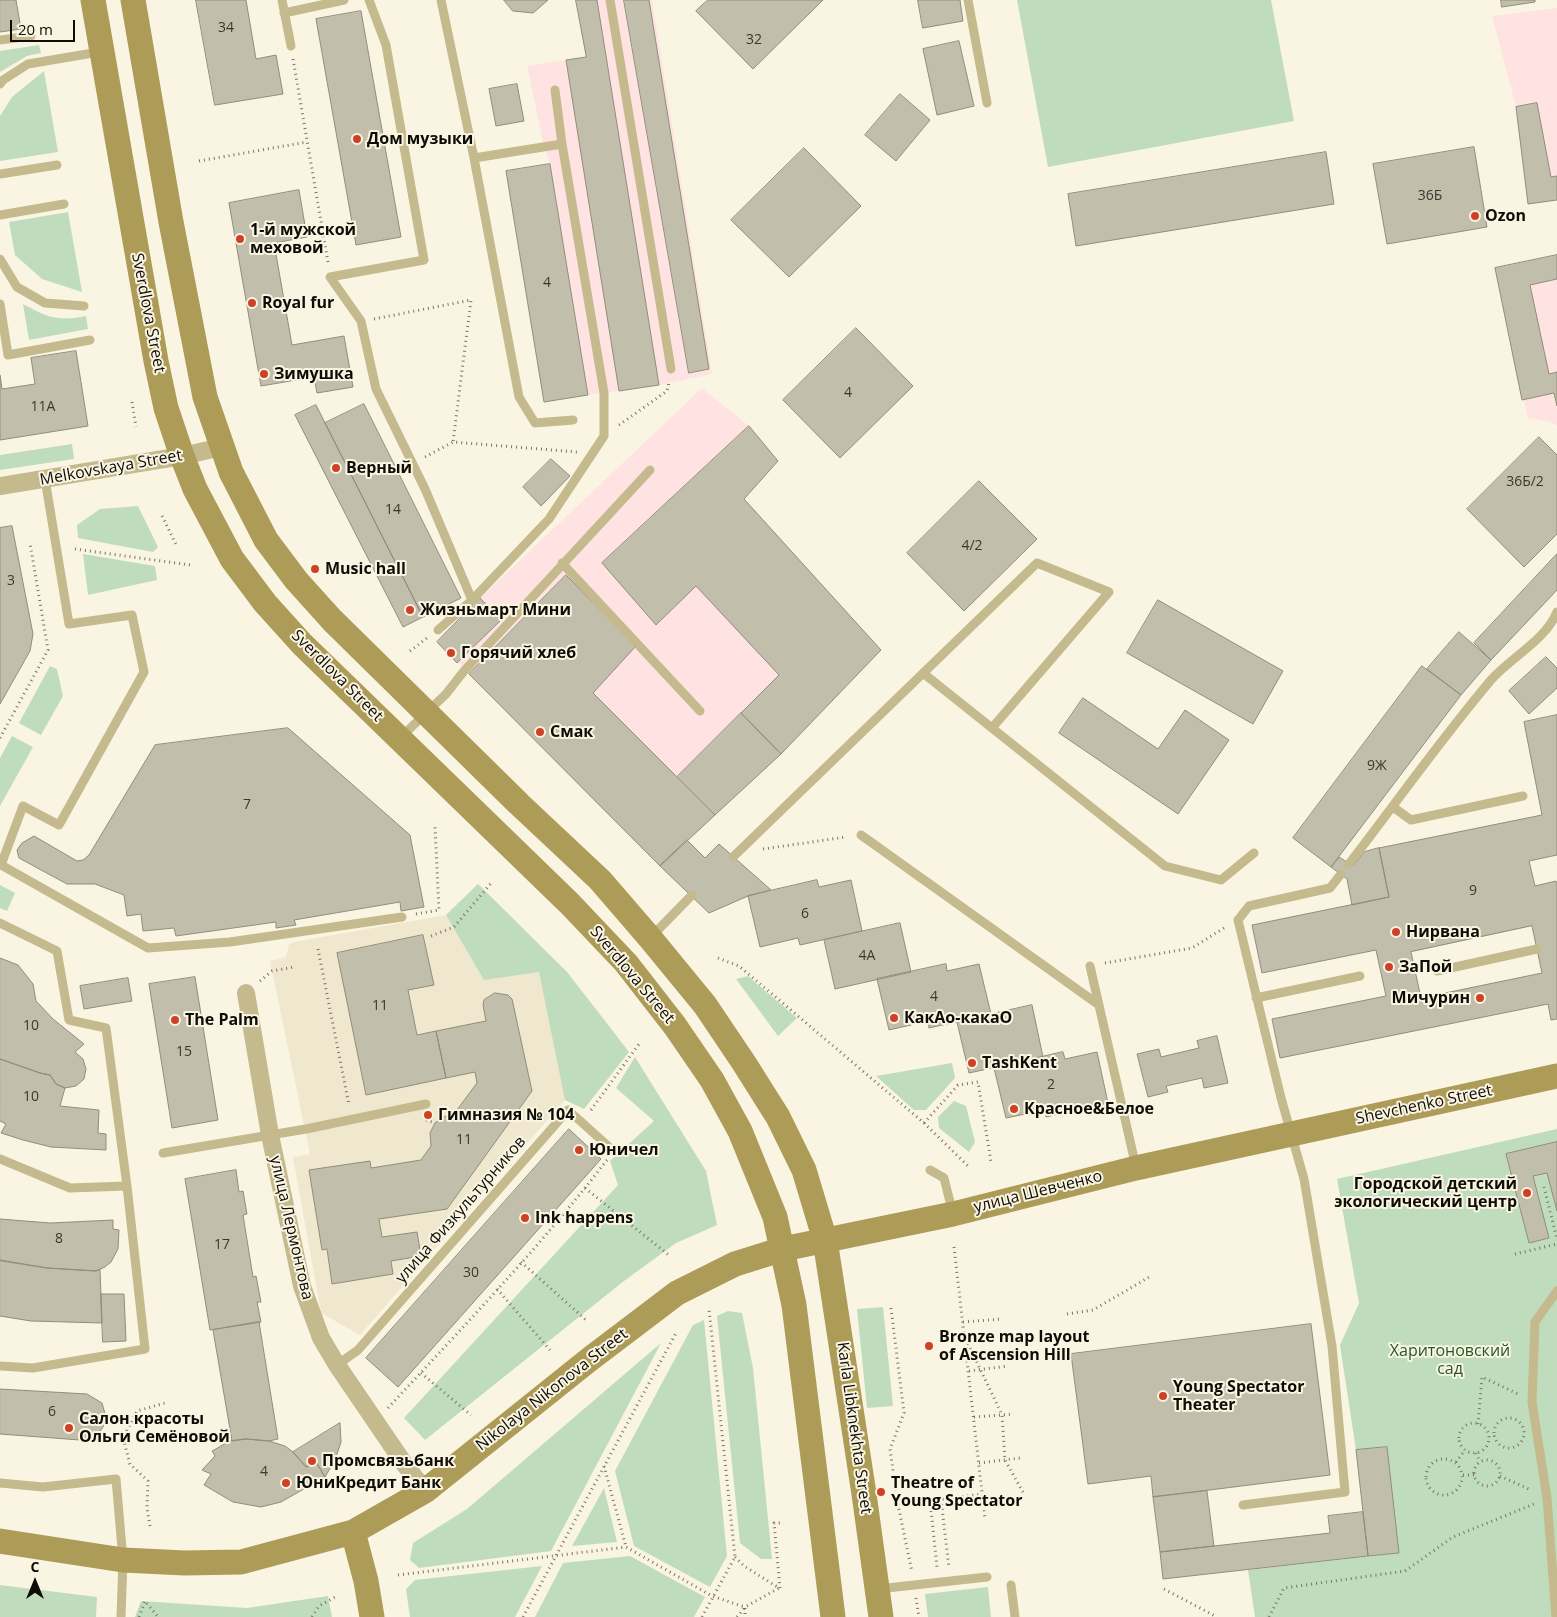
<!DOCTYPE html>
<meta charset="utf-8">
<style>
body{margin:0}
#map{position:relative;width:1557px;height:1617px;overflow:hidden;background:#faf5e2;font-family:"Open Sans",sans-serif}
canvas{display:block}
.north{position:absolute;left:10px;top:1557px;width:50px;height:50px;-webkit-text-stroke:4px #faf5e2;paint-order:stroke;rotate:0deg;font-size:14px;font-weight:700;line-height:20px;text-align:center;color:#0e0c06}
.north::after{content:'';display:block;margin:auto;width:18px;height:22px;background:#0e0c06;clip-path:polygon(50% 0,100% 100%,50% 72%,0 100%)}
.scale{position:absolute;left:10px;top:20px;width:65px;height:22px;box-sizing:border-box;border:2px solid #0e0c06;border-top:0;padding-left:6px;font-size:15px;line-height:18px;white-space:nowrap;color:#0e0c06;-webkit-text-stroke:4px #faf5e2;paint-order:stroke}
</style>
<div id="map">
<canvas width="1557" height="1617"></canvas>
<div class="north">С</div>
<div class="scale">20 m</div>
</div>
<script>
const g = document.querySelector('canvas').getContext('2d');
g.lineJoin = 'round';
function fillPath(path, color) { g.fillStyle = color; g.fill(path, 'evenodd'); }
function strokePath(path, color, width, dash) { g.strokeStyle = color; g.lineWidth = width; g.lineCap = dash ? 'butt' : 'round'; g.setLineDash(dash || []); g.stroke(path); }
function drawText(font, color, halo, rows, align = 'center') {
  g.font = font + ' "Open Sans",sans-serif'; g.lineWidth = 4; g.setLineDash([]); g.textBaseline = 'middle'; g.strokeStyle = halo; g.fillStyle = color; for (const [text, x, y, turn = 0] of rows) {
    g.save(); g.translate(x, y); g.rotate((+turn || 0) * Math.PI / 180); g.textAlign = isNaN(turn) ? turn : align; if (halo) g.strokeText(text, 0, 0); g.fillText(text, 0, 0); g.restore();
  }
}
fillPath(new Path2D(`
 M576,0H652L712,374L659,385L588,395L550,164L544,147L527,66L586,57Z
 M1557,8V200L1528,204L1516,107L1492,16Z
 M1557,255V426L1551,422L1528,418L1495,268Z
 M702,388L749,426L778,461L744,499L881,650L660,866L437,642L480,598Z`), '#ffe3e3');
fillPath(new Path2D(`
 M478,884L567,972L617,1036L565,1100L360,1335L321,1313L293,1157L310,1154L270,961L286,957L289,944L294,942L446,915Z`), '#efe8cf');
fillPath(new Path2D(`
 M1017,0H1271L1294,121L1048,167Z
 M39,45L41,53L27,56L0,72V51Z
 M44,71L58,152L0,161V116L12,97Z
 M68,212L82,292L42,279L15,255L9,222Z
 M23,304C47,317 58,322 86,316L88,329L29,340Z
 M72,444L74,459L0,470V455Z
 M138,506L158,547L153,552L78,538L77,525L100,509Z
 M83,554L155,566L157,580L88,595Z
 M50,666L57,669L63,696L41,735L19,723Z
 M12,736L33,747L0,806V758Z
 M478,884L567,972L629,1052L584,1109L565,1100L539,972L484,980L446,915Z
 M0,885L15,893L7,911L0,908Z
 M748,976L797,1018L778,1036L736,979Z
 M635,1057L706,1171L717,1225L676,1243L624,1281L425,1440L404,1418L618,1185L610,1161L654,1121L616,1088Z
 M952,1063L955,1078L926,1110H914L876,1076Z
 M954,1101L966,1106L975,1142L969,1152L939,1128L938,1117Z
 M1557,1129V1617H1255L1248,1570L1398,1553L1387,1447L1356,1450L1340,1345L1359,1303L1337,1179Z
 M883,1307L893,1406L867,1408L857,1309Z
 M728,1311L742,1313L753,1368L772,1559H761L740,1543L717,1316Z
 M704,1320L727,1556L710,1587L634,1546L615,1471L693,1325Z
 M661,1343L551,1551L419,1568L410,1560L413,1543L467,1509Z
 M604,1488L617,1542L572,1546Z
 M630,1556L705,1597L694,1617H535L563,1563Z
 M542,1566L515,1617H410L406,1589L415,1580Z
 M0,1585L97,1597L96,1617H0Z
 M988,1587L991,1617H928L925,1594Z
 M328,1596L332,1617H135L141,1601L247,1608Z`), '#bfddbc');
const building = new Path2D(`
 M0,0H16L21,29L0,32Z
 M196,0H246L256,59L276,55L283,94L215,105Z
 M504,0H548L533,13L513,11Z
 M576,0H597L659,385L619,391L566,60L586,57Z
 M624,0H649L709,369L689,373Z
 M708,0H823L753,69L696,11Z
 M918,0H960L963,21L923,28Z
 M1501,0H1535V2L1502,7Z
 M361,11L401,237L356,245L316,19Z
 M959,41L974,106L937,115L923,49Z
 M517,84L524,121L496,126L489,89Z
 M900,94L930,120L896,161L865,135Z
 M1537,103L1551,177L1557,176V200L1528,204L1516,107Z
 M1474,147L1487,227L1387,244L1373,164Z
 M804,148L861,206L789,277L731,220Z
 M1326,152L1334,204L1076,246L1068,194Z
 M550,164L588,395L544,402L506,171Z
 M299,190L307,237L274,243L292,345L344,336L353,387L317,393L314,377L261,386L229,203Z
 M1557,255V279L1530,285L1549,374L1557,372V406L1554,393L1522,400L1495,268Z
 M856,328L913,386L840,458L783,400Z
 M76,351L88,426L0,440V375L2,389L35,384L31,358Z
 M364,404L461,598L423,617L325,423Z
 M316,405L423,617L403,627L295,415Z
 M749,426L778,461L744,499L881,650L781,754L741,713L779,675L696,586L656,625L602,563Z
 M1539,437L1557,455V534L1524,567L1467,509Z
 M551,459L570,476L541,506L523,487Z
 M979,481L1037,539L964,611L907,553Z
 M12,526L33,634L30,651L0,704V528Z
 M1557,554V590L1491,660L1474,643Z
 M566,575L636,646L593,693L715,815L660,866L469,674Z
 M480,598L501,620L457,663L437,642Z
 M1158,600L1283,671L1253,724L1127,653Z
 M1459,632L1491,660L1461,695L1427,669Z
 M1546,657L1557,668V688L1529,714L1509,691Z
 M1422,666L1461,695L1331,867L1293,838Z
 M1083,698L1158,749L1185,710L1229,740L1178,814L1059,733Z
 M741,713L781,754L715,815L677,777Z
 M1557,715V855L1529,861L1535,886L1556,881L1557,885V1019L1551,1020L1548,1004L1280,1058L1272,1019L1386,996L1376,950L1262,973L1252,925L1389,897L1379,848L1542,815L1524,722ZM1532,926L1542,973L1421,998L1411,952Z
 M288,728L410,835L424,907L401,911L400,902L294,920L296,925L276,928V922L176,936L174,928L143,931L141,914L127,916L124,895L95,884H67L19,858L17,850L22,843L34,836L77,861L83,860L89,855L155,745Z
 M687,840L705,858L719,844L771,890L748,896L709,913L660,866Z
 M1379,848L1389,897L1352,905L1347,879L1331,867L1339,857L1353,866L1364,852Z
 M817,880L819,887L851,880L862,931L800,945L798,938L760,947L748,896Z
 M900,923L911,972L835,989L824,940Z
 M423,935L434,985L408,990L417,1035L436,1031L446,1078L366,1095L337,953Z
 M0,958L18,965L33,984L36,1001L53,1019L84,1044L75,1052L83,1059L86,1069L84,1079L76,1086L65,1088L56,1084L50,1075L40,1073L0,1059Z
 M946,964L947,971L979,964L991,1014L929,1028L928,1021L889,1030L877,979Z
 M195,977L218,1120L172,1128L149,984Z
 M128,978L132,1001L84,1009L80,986Z
 M495,993L508,995L512,999L532,1091L447,1209L379,1219L382,1237L417,1232L421,1256L391,1261L393,1274L332,1284L327,1249L322,1250L309,1170L370,1161L371,1168L421,1160L431,1146L430,1133L435,1123L443,1117L454,1114L477,1083L475,1072L446,1078L436,1031L486,1021L483,1005L484,1000Z
 M1032,1005L1043,1057L969,1073L957,1022Z
 M1217,1036L1228,1083L1204,1088L1202,1078L1166,1086L1168,1092L1148,1097L1137,1054L1159,1049L1161,1057L1199,1048L1197,1041Z
 M1063,1052L1065,1059L1097,1052L1108,1103L1046,1117L1045,1110L1006,1118L994,1068Z
 M0,1059L40,1073L50,1075L56,1084L65,1088L60,1106L99,1110L98,1133L106,1134V1150L51,1147L23,1140L1,1133L6,1124L0,1121Z
 M569,1129L601,1159L398,1387L366,1358Z
 M1557,1142V1211L1547,1173L1533,1176L1549,1238L1529,1243L1506,1154Z
 M236,1170L239,1192L243,1191L247,1214L243,1215L253,1277L256,1276L261,1302H257L261,1322L210,1330L185,1179Z
 M0,1219L50,1223L113,1220V1229L119,1230L118,1249L111,1262L105,1267L96,1271L47,1268L2,1261L0,1260Z
 M0,1260L47,1268L96,1271L100,1269L102,1323L31,1321L0,1316Z
 M101,1294H124L126,1341L103,1342Z
 M259,1322L278,1439L269,1441L246,1439L232,1441L213,1330Z
 M1311,1324L1330,1475L1153,1497L1151,1476L1088,1484L1071,1354Z
 M0,1389L87,1394L102,1403L107,1421L97,1436L80,1440L0,1434Z
 M340,1423L341,1442L335,1460L325,1477L316,1462L306,1467L293,1452Z
 M246,1439L269,1441L285,1446L293,1452L306,1467L316,1462L325,1477L281,1502L261,1507L233,1502L204,1485L211,1474L202,1470L215,1456L212,1451L230,1441Z
 M1387,1447L1399,1553L1368,1556L1356,1450Z
 M1207,1491L1214,1546L1160,1552L1153,1497Z
 M1363,1512L1368,1556L1163,1579L1160,1552L1330,1533L1328,1516Z`);
fillPath(building, '#c2beac');
strokePath(building, '#918d7c', 1);
strokePath(new Path2D(`
 M293,59L328,262
 M199,161L307,142
 M374,319L471,300L453,442
 M132,402L136,427
 M619,425L667,391L669,382
 M425,457L453,442L577,452
 M162,516L176,544
 M75,549L190,565
 M410,651L427,638
 M0,738L48,650L30,543
 M763,849L846,837
 M416,914L439,910L435,827
 M431,936L454,927L492,882
 M318,949L349,1105
 M718,958L739,966L924,1123L968,1166
 M1105,963L1192,948L1224,928
 M260,981L272,971L294,967
 M591,1110L639,1044
 M426,1120L435,1123
 M924,1123L958,1085L978,1082L991,1162
 M1544,1187L1557,1239
 M585,1188L670,1256
 M954,1247L985,1519
 M1515,1254L1557,1244
 M521,1262L586,1320
 M497,1289L550,1350
 M891,1308L904,1413L890,1449L898,1505L912,1572
 M1067,1314L1093,1310L1151,1276
 M963,1322L1002,1319
 M966,1339L1002,1415L1005,1460L1024,1494
 M969,1371L1008,1366
 M421,1373L471,1415
 M388,1408C463,1327 540,1247 607,1160
 M974,1417L1014,1414
 M1494 1433a15 15 0 1 1 30 0a15 15 0 1 1-30 0Z
 M1459 1438a15 15 0 1 1 30 0a15 15 0 1 1-30 0Z
 M1478,1424L1482,1377L1518,1394
 M1476,1453L1480,1462
 M1426 1477a18 18 0 1 1 36 0a18 18 0 1 1-36 0Z
 M1474 1473a13 13 0 1 1 26 0a13 13 0 1 1-26 0Z
 M1456,1462L1465,1450
 M979,1463L1020,1458
 M604,1466L626,1547
 M1463,1475H1474
 M1500,1476L1531,1490
 M941,1499L949,1568
 M930,1501L937,1567
 M898,1505L982,1494
 M150,1526L147,1508L148,1481L130,1464L123,1438L137,1411L165,1403
 M735,1557L744,1566L779,1588
 M398,1575L626,1547L712,1596L745,1607
 M780,1588L774,1523H781
 M1164,1589L1217,1617
 M916,1598L919,1617
 M745,1608V1617
 M139,1617L145,1601L158,1617
 M312,1617L319,1606L337,1596
 M523,1617L676,1333
 M702,1617L735,1557L709,1309
 M737,1617L745,1607L779,1588
 M1269,1617L1284,1588L1405,1571L1453,1537L1534,1504`), '#797569', 3, [1, 4]);
strokePath(new Path2D(`
 M282,0L291,46
 M369,0L386,45L424,260L330,277L361,321L376,389L425,489L472,600
 M441,0L474,158L519,397L535,423L573,420
 M610,0L671,369
 M968,0L987,103
 M284,13L344,0
 M0,40L31,36
 M0,84L3,80L28,64L99,52
 M474,158L562,144
 M0,174L57,165
 M0,215L64,204
 M0,259L17,287L45,303L84,306
 M0,304L8,355L90,340
 M45,479L69,624L132,615L144,672L59,825L23,806L1,865L148,948L230,942L402,917
 M562,563L700,711
 M438,630L472,600L549,519L604,436V393L562,144L555,90
 M923,673L1165,866L1221,880L1254,853
 M400,738L446,694L464,671L650,470
 M1393,807L1411,820L1523,796
 M861,835L1099,1005
 M733,857L1037,563L1109,592L992,728
 M1349,864C1396,803 1441,739 1491,680C1510,658 1546,640 1557,612
 M0,923L57,951L69,1020L106,1028L127,1186L145,1349L33,1368L0,1366
 M652,936L692,895
 M1090,966L1136,1167
 M1437,971L1537,949
 M1256,998L1360,976
 M163,1153L306,1129L426,1104
 M0,1159L70,1188L127,1186
 M930,1170L944,1178L953,1214
 M337,1365L358,1350L568,1110L608,1146
 M0,1483L43,1487L116,1479L123,1560L121,1617
 M1243,1505L1345,1492L1332,1346L1304,1179L1281,1098L1238,920L1249,906L1330,888L1341,874
 M1011,1585L1015,1617
 M878,1589L987,1577
 M1556,1617L1547,1498L1532,1402L1535,1322L1557,1291`), '#c5b98e', 9);
strokePath(new Path2D(`
 M0,486L182,456L222,447
 M246,993L270,1135L302,1286L321,1338L337,1365L403,1462L425,1491`), '#c5b98e', 18);
strokePath(new Path2D(`
 M93,0L156,361L166,408L182,456L195,489L232,559L265,603L302,644L570,904L626,963L675,1026L712,1080L740,1131L775,1217L794,1305L833,1617
 M133,0L171,222L205,397L231,472L266,540L296,580L332,620L519,804L600,880L650,938L705,1005L744,1063L778,1117L804,1170L825,1240L864,1494L881,1617
 M353,1532L366,1581L372,1617
 M0,1541L123,1560L185,1563L241,1562L353,1532L425,1491L590,1359L677,1293L735,1264L783,1249L953,1214L1136,1168L1557,1076`), '#ad9b58', 25);
for (const [x, y, r, color] of [
 [357,139,5,"#cd4226"],
 [1475,216,5,"#cd4226"],
 [240,239,5,"#cd4226"],
 [252,303,5,"#cd4226"],
 [264,374,5,"#cd4226"],
 [336,468,5,"#cd4226"],
 [315,569,5,"#cd4226"],
 [410,610,5,"#cd4226"],
 [451,653,5,"#cd4226"],
 [540,732,5,"#cd4226"],
 [1396,932,5,"#cd4226"],
 [1389,967,5,"#cd4226"],
 [1480,998,5,"#cd4226"],
 [894,1018,5,"#cd4226"],
 [175,1020,5,"#cd4226"],
 [972,1063,5,"#cd4226"],
 [1014,1109,5,"#cd4226"],
 [428,1115,5,"#cd4226"],
 [579,1150,5,"#cd4226"],
 [1527,1193,5,"#cd4226"],
 [525,1218,5,"#cd4226"],
 [929,1346,5,"#cd4226"],
 [1163,1396,5,"#cd4226"],
 [69,1428,5,"#cd4226"],
 [312,1461,5,"#cd4226"],
 [286,1483,5,"#cd4226"],
 [881,1492,5,"#cd4226"]
]) { const dot = new Path2D(); dot.arc(x, y, r, 0, 2 * Math.PI); g.fillStyle = color; g.fill(dot); strokePath(dot, '#faf5e2', 2); }
drawText('14px', '#3b3830', null, [
 ["34",226,28],
 ["32",754,40],
 ["36Б",1430,196],
 ["4",547,283],
 ["4",848,393],
 ["11А",43,407],
 ["36Б/2",1525,482],
 ["14",393,510],
 ["4/2",972,546],
 ["3",11,581],
 ["9Ж",1377,766],
 ["7",247,805],
 ["9",1473,891],
 ["6",805,914],
 ["4А",867,956],
 ["4",934,997],
 ["11",380,1006],
 ["10",31,1026],
 ["15",184,1052],
 ["2",1051,1085],
 ["10",31,1097],
 ["11",464,1140],
 ["8",59,1239],
 ["17",222,1245],
 ["30",471,1273],
 ["6",52,1412],
 ["4",264,1472]
]);
drawText('bold 16px', '#0e0c06', '#faf5e2', [
 ["Дом музыки",367,139],
 ["Ozon",1485,216],
 ["1-й мужской",250,230],
 ["меховой",250,248],
 ["Royal fur",262,303],
 ["Зимушка",274,374],
 ["Верный",346,468],
 ["Music hall",325,569],
 ["Жизньмарт Мини",420,610],
 ["Горячий хлеб",461,653],
 ["Смак",550,732],
 ["Нирвана",1406,932],
 ["ЗаПой",1399,967],
 ["Мичурин",1470,998,"right"],
 ["КакАо-какаО",904,1018],
 ["The Palm",185,1020],
 ["TashKent",982,1063],
 ["Красное&Белое",1024,1109],
 ["Гимназия № 104",438,1115],
 ["Юничел",589,1150],
 ["Городской детский",1517,1184,"right"],
 ["экологический центр",1517,1202,"right"],
 ["Ink happens",535,1218],
 ["Bronze map layout",939,1337],
 ["of Ascension Hill",939,1355],
 ["Young Spectator",1173,1387],
 ["Theater",1173,1405],
 ["Салон красоты",79,1419],
 ["Ольги Семёновой",79,1437],
 ["Промсвязьбанк",322,1461],
 ["ЮниКредит Банк",296,1483],
 ["Theatre of",891,1483],
 ["Young Spectator",891,1501]
], 'left');
drawText('16px', '#0e0c06', '#faf5e2', [
 ["Sverdlova Street",148,313,79],
 ["Melkovskaya Street",111,468,-10],
 ["Sverdlova Street",337,676,45],
 ["Sverdlova Street",632,975,50],
 ["Shevchenko Street",1424,1105,-12],
 ["улица Шевченко",1038,1192,-14],
 ["улица Физкультурников",461,1210,-49],
 ["улица Лермонтова",291,1228,77],
 ["Nikolaya Nikonova Street",552,1390,-38],
 ["Karla Libknekhta Street",854,1428,82]
]);
drawText('16px', '#245923', '#faf5e2', [
 ["Харитоновский",1450,1351],
 ["сад",1450,1369]
]);
</script>
